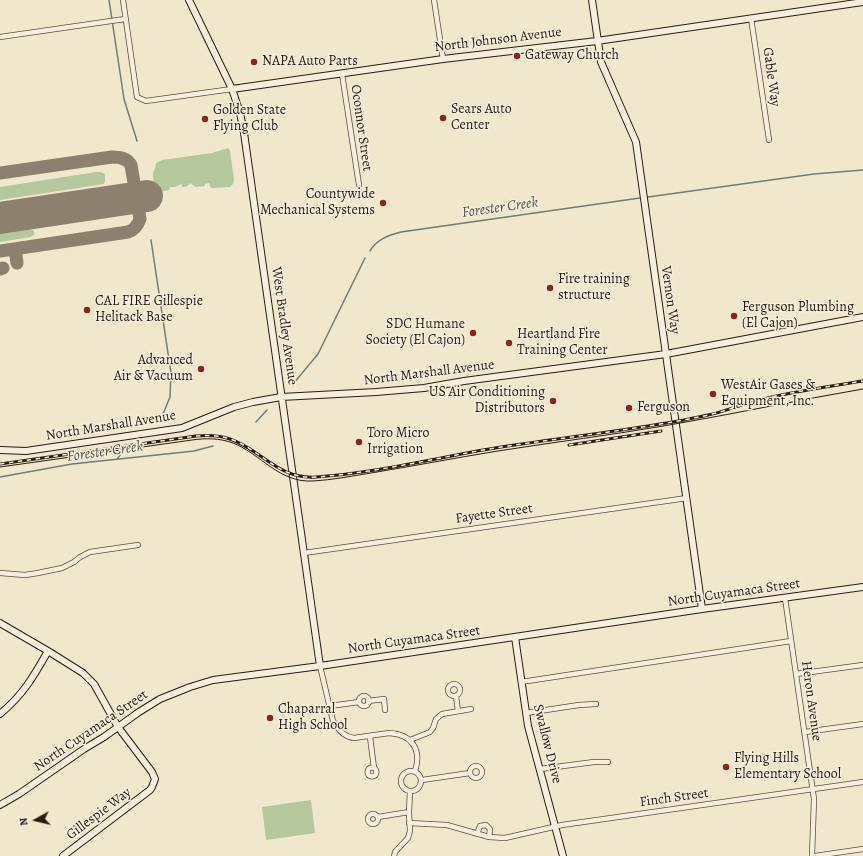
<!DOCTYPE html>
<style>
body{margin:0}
#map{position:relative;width:863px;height:856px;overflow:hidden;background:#f1e7cd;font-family:Alegreya,serif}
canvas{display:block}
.north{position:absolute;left:16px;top:800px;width:40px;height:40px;-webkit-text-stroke:3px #f6efde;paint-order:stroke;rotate:262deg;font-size:11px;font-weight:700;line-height:16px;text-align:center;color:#2b1a0f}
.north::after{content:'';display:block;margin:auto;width:14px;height:18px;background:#2b1a0f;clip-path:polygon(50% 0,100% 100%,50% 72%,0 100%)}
</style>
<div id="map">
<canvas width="863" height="856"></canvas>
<div class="north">N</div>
</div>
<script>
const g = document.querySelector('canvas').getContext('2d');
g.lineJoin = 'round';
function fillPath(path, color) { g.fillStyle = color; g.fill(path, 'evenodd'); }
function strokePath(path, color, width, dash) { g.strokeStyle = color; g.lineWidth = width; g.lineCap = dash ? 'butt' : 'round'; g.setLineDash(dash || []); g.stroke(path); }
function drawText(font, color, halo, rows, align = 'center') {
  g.font = font + ' Alegreya,serif'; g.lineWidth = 3; g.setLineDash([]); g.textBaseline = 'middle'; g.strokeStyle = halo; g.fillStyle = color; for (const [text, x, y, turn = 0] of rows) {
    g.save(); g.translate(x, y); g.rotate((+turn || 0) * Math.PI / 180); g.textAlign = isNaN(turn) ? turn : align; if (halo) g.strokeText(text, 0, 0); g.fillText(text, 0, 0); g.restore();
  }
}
fillPath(new Path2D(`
 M228,148L230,151L234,180L233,184L230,187L211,188L209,183L205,184V186L196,187L190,183C189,186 185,187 182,187V185L181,184L175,187H170L169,190L165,191L155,192C154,186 153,179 153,174C154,169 156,168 156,163L162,160L212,153Z
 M96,172H101L105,174V181L104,184L0,200V187Z
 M28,229L32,230L34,231V235L31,237L0,242V233Z
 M311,800L315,833L266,840L262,807Z`), '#b5c79c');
strokePath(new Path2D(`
 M109,0L124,99L137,141
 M648,197L814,174L863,170
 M151,240L171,373L170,397L161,419
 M370,251C377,239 389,235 401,232L640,198
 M293,384L318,354L365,258
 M256,422L267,410
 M117,459L121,454
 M0,477L72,464L194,451L213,446`), '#6e7d75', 1.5);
strokePath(new Path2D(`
 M0,173L112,157C120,157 127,158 131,165L140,219C138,225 134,230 128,232L0,251
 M15,249L17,263
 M0,269L3,268`), '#8e806e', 13);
strokePath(new Path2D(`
 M0,218L147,196`), '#8e806e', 32);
const street = new Path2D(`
 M123,0L137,97L146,101L232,89
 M434,0L443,59
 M751,18L769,140
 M0,37L125,19
 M342,74L359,185
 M304,553L687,498
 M0,573L25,575L38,573L62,568L74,562L80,557L90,552L138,545
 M785,598L814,799L812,856
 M320,666L333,721C338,730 344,737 354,738L389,733C412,734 422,750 415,771
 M796,674L863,665
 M521,682L791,641
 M448 690a6 6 0 1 1 12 0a6 6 0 1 1-12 0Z
 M456,696L458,711
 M359 701a5 5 0 1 1 10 0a5 5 0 1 1-10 0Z
 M368,701L384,699L385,710
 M330,706L359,702
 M526,713L579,705L596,704
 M805,732L863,724
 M370,737L374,768
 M410,740L430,732L433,728L436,719L442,714L471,709
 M470 772a6 6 0 1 1 12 0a6 6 0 1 1-12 0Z
 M367.5 772a4.5 4.5 0 1 1 9 0a4.5 4.5 0 1 1-9 0Z
 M540,769L594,762H608
 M401 781a10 10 0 1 1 20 0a10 10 0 1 1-20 0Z
 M422,780L470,773
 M368 819a5 5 0 1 1 10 0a5 5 0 1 1-10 0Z
 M378,817L409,812
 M409,823L447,825L489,837L505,838L562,825L863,782
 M477,834L480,826L486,825L490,829L489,837
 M394,856L395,852L408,838L410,831L409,812L410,791
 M815,856L863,849`);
const secondary = new Path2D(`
 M189,0L232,89L240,113L244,133L320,666
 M592,0L601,62L636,142L702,609
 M232,89L443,59L597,41L863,2
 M0,450L26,451L182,428L234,407L253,402L281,397L376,392L424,388L464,381L666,354L863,317
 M0,623L48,651L83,673L94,684L118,727L152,772L155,779L152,787L150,790L63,856
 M515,637L528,726L563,856
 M0,714C23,695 34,676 48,651
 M0,805L19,794L84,749L104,737L139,712L160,699L190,687L213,680L320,666L702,609L863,587`);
strokePath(street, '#5c4d3e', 6);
strokePath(secondary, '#2b1a0f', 8);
strokePath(street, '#f6efde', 4.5);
strokePath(secondary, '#f6efde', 6);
strokePath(new Path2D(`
 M0,467L192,440C206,438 219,438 233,443C261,454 279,483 313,481C332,480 352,476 371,473C413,466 455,458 498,451C555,442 612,435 669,425C734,414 798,400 863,389`), '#2b1a0f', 1);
const rail = new Path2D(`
 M569,445L661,431
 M0,464L196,436C207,435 219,435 230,439C262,450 279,480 316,477C372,473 428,460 483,450C550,439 618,432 684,420C692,418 700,417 708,415C723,412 737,406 751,402C788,392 826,387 863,381`);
strokePath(rail, '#2b1a0f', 3);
strokePath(rail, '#f6efde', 1.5, [4.5]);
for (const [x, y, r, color] of [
 [517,56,4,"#8f2418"],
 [254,62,4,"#8f2418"],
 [443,118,4,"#8f2418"],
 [205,119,4,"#8f2418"],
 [383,203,4,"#8f2418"],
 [550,288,4,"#8f2418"],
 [87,310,4,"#8f2418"],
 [734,316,4,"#8f2418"],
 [473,333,4,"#8f2418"],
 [509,343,4,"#8f2418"],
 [201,369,4,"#8f2418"],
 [713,394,4,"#8f2418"],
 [553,401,4,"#8f2418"],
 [629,408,4,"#8f2418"],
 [359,442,4,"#8f2418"],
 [270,718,4,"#8f2418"],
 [726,767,4,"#8f2418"]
]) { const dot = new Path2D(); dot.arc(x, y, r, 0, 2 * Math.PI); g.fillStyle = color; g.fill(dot); strokePath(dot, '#f6efde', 1.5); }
drawText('14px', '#2b1a0f', '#f6efde', [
 ["North Johnson Avenue",498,40,-7],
 ["Gable Way",771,77,82],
 ["Oconnor Street",361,128,82],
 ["Vernon Way",670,300,82],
 ["West Bradley Avenue",284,326,82],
 ["North Marshall Avenue",429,373,-7],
 ["North Marshall Avenue",111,426,-9],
 ["Fayette Street",494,514,-8],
 ["North Cuyamaca Street",734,593,-8],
 ["North Cuyamaca Street",414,640,-8],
 ["Heron Avenue",811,701,82],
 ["North Cuyamaca Street",91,731,-34],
 ["Swallow Drive",547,744,76],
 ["Finch Street",674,798,-8],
 ["Gillespie Way",99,814,-37]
]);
drawText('14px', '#2b1a0f', '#f6efde', [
 ["Gateway Church",525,56],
 ["NAPA Auto Parts",262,62],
 ["Sears Auto",451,110],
 ["Center",451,126],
 ["Golden State",213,111],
 ["Flying Club",213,127],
 ["Countywide",375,195,"right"],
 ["Mechanical Systems",375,211,"right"],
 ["Fire training",558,280],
 ["structure",558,296],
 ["CAL FIRE Gillespie",95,302],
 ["Helitack Base",95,318],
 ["Ferguson Plumbing",742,308],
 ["(El Cajon)",742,324],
 ["SDC Humane",465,325,"right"],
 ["Society (El Cajon)",465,341,"right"],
 ["Heartland Fire",517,335],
 ["Training Center",517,351],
 ["Advanced",193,361,"right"],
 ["Air & Vacuum",193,377,"right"],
 ["WestAir Gases &",721,386],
 ["Equipment, Inc.",721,402],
 ["US Air Conditioning",545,393,"right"],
 ["Distributors",545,409,"right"],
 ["Ferguson",637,408],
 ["Toro Micro",367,434],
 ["Irrigation",367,450],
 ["Chaparral",278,710],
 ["High School",278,726],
 ["Flying Hills",734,759],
 ["Elementary School",734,775]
], 'left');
drawText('italic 15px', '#52544a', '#f6efde', [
 ["Forester Creek",500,208,-8],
 ["Forester Creek",105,452,-8]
]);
</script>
